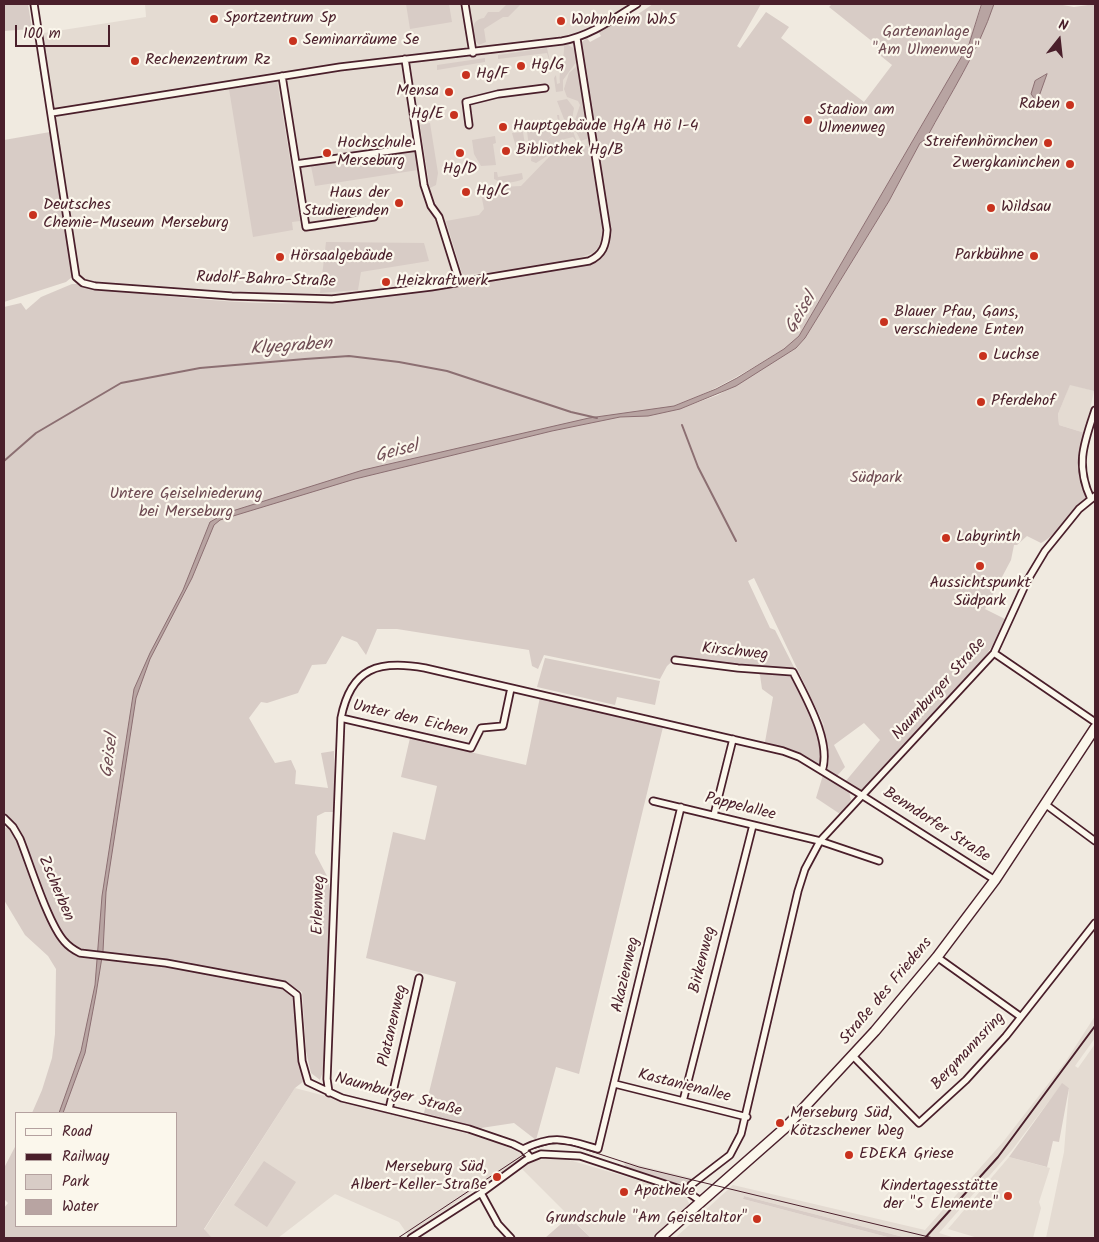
<!DOCTYPE html>
<meta charset="utf-8">
<style>
body{margin:0}
#map{position:relative;width:1099px;height:1242px;overflow:hidden;background:#f0eae0;font-family:Kalam,sans-serif}
canvas{display:block}
.frame{position:absolute;inset:0;border:5px solid #4a1f2b;pointer-events:none}
.legend{position:absolute;left:15px;top:1112px;width:162px;height:115px;box-sizing:border-box;background:#fbf7ec;border:1px solid #b4a19f;margin:0;padding:6px 9px;list-style:none;font-size:15px;color:#4a1f2b}
.legend li{display:flex;align-items:center;gap:10px;height:25px}
.legend b{width:25px;border:1px solid #b4a19f}
.north{position:absolute;left:1034px;top:15px;width:50px;height:50px;-webkit-text-stroke:4px #fbf7ec;paint-order:stroke;rotate:16deg;font-size:14px;font-weight:700;line-height:20px;text-align:center;color:#4a1f2b}
.north::after{content:'';display:block;margin:auto;width:18px;height:22px;background:#4a1f2b;clip-path:polygon(50% 0,100% 100%,50% 72%,0 100%)}
.scale{position:absolute;left:15px;top:25px;width:95px;height:22px;box-sizing:border-box;border:2px solid #4a1f2b;border-top:0;padding-left:6px;font-size:15px;line-height:18px;white-space:nowrap;color:#4a1f2b;-webkit-text-stroke:4px #fbf7ec;paint-order:stroke}
</style>
<div id="map">
<canvas width="1099" height="1242"></canvas>
<div class="frame"></div>
<ul class="legend">
<li><b style="height:6px;background:#fbf7ec"></b>Road</li>
<li><b style="height:6px;background:#4a1f2b"></b>Railway</li>
<li><b style="height:14px;background:#d8ccc6"></b>Park</li>
<li><b style="height:14px;background:#b8a4a2"></b>Water</li>
</ul>
<div class="north">N</div>
<div class="scale">100 m</div>
</div>
<script>
const g = document.querySelector('canvas').getContext('2d');
g.lineJoin = 'round';
function fillPath(path, color) { g.fillStyle = color; g.fill(path, 'evenodd'); }
function strokePath(path, color, width, dash) { g.strokeStyle = color; g.lineWidth = width; g.lineCap = dash ? 'butt' : 'round'; g.setLineDash(dash || []); g.stroke(path); }
function drawText(font, color, halo, rows, align = 'center') {
  g.font = font + ' Kalam,sans-serif'; g.lineWidth = 4.5; g.setLineDash([]); g.textBaseline = 'middle'; g.strokeStyle = halo; g.fillStyle = color; for (const [text, x, y, turn = 0] of rows) {
    g.save(); g.translate(x, y); g.rotate((+turn || 0) * Math.PI / 180); g.textAlign = isNaN(turn) ? turn : align; if (halo) g.strokeText(text, 0, 0); g.fillText(text, 0, 0); g.restore();
  }
}
fillPath(new Path2D(`
 M145,4H635L580,40L610,232L606,251L592,263L374,298L297,303L228,301L95,288L75,278L37,34L146,17Z
 M1070,384L1094,391L1085,433L1059,425L1058,414Z
 M1095,1016V1038L1075,1066L1078,1068L1095,1044V1238H1046L1064,1152L1069,1088L1062,1084L1012,1150L939,1233L955,1238H907L744,1196L743,1199L891,1238H675L733,1185L925,1230L1003,1142L1066,1061Z
 M295,1088L492,1140L520,1153L522,1158L408,1235L399,1222L335,1194L278,1238H212L204,1230Z
 M559,1157L685,1194L690,1206L653,1238H591L522,1169L532,1161Z
 M1009,1157L1050,1168L1039,1202L1041,1208L1033,1238H978L948,1229Z
 M625,1161L646,1167L697,1179L693,1181L643,1169L624,1164Z`), '#e4dbd2');
fillPath(new Path2D(`
 M4,4H28L32,29L4,31Z
 M406,4H449L452,22L410,29Z
 M507,4H521L508,17H503L484,29L486,42L479,45C471,36 469,20 484,18L488,12H499Z
 M653,4H761L737,46L740,48L766,12L789,27L781,38L864,102L892,65L876,52L878,46L829,7L832,4H982L969,44L799,336C791,346 779,352 767,359C738,377 709,393 676,405V410L718,395L796,348L805,338L889,201L920,143L926,139C950,94 978,52 994,4H1057L1074,7L1095,4V387L1094,391L1070,385L1058,414L1059,425L1085,433L1078,463L1086,500C1070,513 1059,534 1041,543L1027,536L1017,545H1014L1011,560L985,609L1005,619L995,642L980,664L861,790H858L845,782L880,740L864,723L834,745L845,767L837,776L793,750L765,742L773,697L762,689L760,675L754,669L712,665L678,656L667,666L660,679L544,655L538,669L532,666L529,650L397,629H377L366,655L357,642L342,636L326,664L312,665L298,693L267,703L261,702L249,718L275,763L291,760L296,771L295,784L328,788L321,753L334,751L335,812H325L317,816L315,853L328,878L331,897L326,1028C323,1043 326,1068 320,1080L311,1073L306,1051L302,992L294,987L291,992C302,1005 294,1057 304,1081L295,1088L204,1229L212,1238H4V1208L8,1203L5,1200L4,1201V1168L16,1145V1226H176V1113H32L42,1090L52,1058L55,1034L56,969L48,956L25,935L4,900V828L14,826L4,815V307L21,303L26,310L41,297L72,284H80L95,288C162,295 231,305 299,303C398,299 495,279 592,263L606,251L610,232L585,74L582,42L587,38L590,42L601,36L598,31L625,15L629,20ZM754,578L824,725V726L775,630L770,628L748,581Z
 M564,45H568L575,49L577,61L563,80V91L556,92L554,78L556,75L557,84L560,83C558,70 565,59 564,45Z
 M547,48L552,70L547,53L498,59V55Z
 M485,58V62L437,70V65Z
 M577,66L589,138L581,141L573,126L580,105L578,101L567,97L564,89L569,73Z
 M277,81L300,221L292,222L293,230L253,237L229,89Z
 M567,99L574,108L571,126L577,142L573,137L561,140V147L536,163L531,161L532,150L562,129L564,119L557,101Z
 M557,115H559C563,132 544,144 529,147L527,131L540,129V124L558,121Z
 M430,123L438,173L436,185L430,188L420,125Z
 M50,132L72,277L66,282L4,302V140Z
 M523,132L525,145L519,158L512,133Z
 M495,136L496,143L493,144L496,165L481,166L474,154L472,140Z
 M587,146L590,148L606,223L602,225C603,235 603,243 596,250C584,263 488,272 465,275L462,273L446,221L479,215L484,209L480,188L521,186L550,156L560,151Z
 M414,149L418,170L315,186L311,166Z
 M494,172H497L498,177L522,173L523,179C515,183 502,184 494,179Z
 M326,242L424,243L429,261L361,272L358,290L320,293Z
 M545,658L660,681L655,705L617,697L615,705L537,687Z
 M540,697L663,727L579,1074L556,1067L536,1140L514,1123L481,1128L424,1113L456,982L366,958L393,832L425,840L437,786L401,777L410,738L526,765Z
 M823,775L849,791L851,800L840,814L816,798Z
 M1062,1083L1069,1088L1059,1142L1053,1141L1047,1167L1009,1157Z
 M264,1161L296,1182L267,1227L234,1205Z
 M624,1164L693,1181L678,1184L626,1167Z
 M744,1196L907,1238H891L743,1199Z
 M569,1217L591,1238H545Z`), '#d8ccc6');
const water = new Path2D(`
 M982,4H994C978,52 950,94 926,139L920,143L889,201L805,338L796,348L736,386L680,409L648,416L620,417L552,431L355,479L220,520L214,525L192,578L150,659L136,698L106,892L103,951L96,994L85,1053L63,1113H59L81,1051L95,985L102,896L134,689L150,653L183,590L210,522L226,513L363,470L589,418L674,406L716,389L737,378L784,349L799,336L969,44Z
 M1047,74L1037,102L1031,94L1035,81Z`);
fillPath(water, '#b8a4a2');
strokePath(water, '#8c6f72', 1);
strokePath(new Path2D(`
 M682,425L698,467L736,541
 M4,461L36,433L121,383L200,368L305,359L349,356L399,362L447,371L571,412L597,418`), '#8c6f72', 2);
const street = new Path2D(`
 M34,4L76,277L83,283L95,286L232,296L332,299L431,287L589,261C603,255 606,245 607,230L577,39
 M465,4L473,53
 M405,59L424,185L431,206L439,217L459,281
 M282,76L306,227L374,217
 M51,113L340,67L562,41C590,36 613,19 637,4
 M469,125L466,102L498,94L545,88
 M296,164L418,147
 M1091,499C1075,465 1084,443 1095,410
 M994,653L1095,722
 M675,660L738,668L793,672C806,698 832,742 822,771
 M341,718L471,748L481,728L503,726L511,688
 M653,801L820,841L879,861
 M1045,804L1095,841
 M714,815L733,739
 M4,818L13,827L20,839C30,864 48,923 64,941C69,947 74,950 80,953L166,963L284,985L297,995L302,1061L308,1082L342,1098L469,1129L513,1144L523,1149L530,1157
 M937,957L1021,1017
 M853,1056L919,1123L966,1080L1006,1036L1095,923
 M615,1084L747,1117
 M329,1093L327,1079L341,718C351,667 379,660 425,668L783,751L799,757L863,796L995,880
 M683,1101L753,825
 M389,1109L419,978
 M523,1149C555,1134 566,1140 598,1149L681,807
 M687,1192L691,1185L730,1155L741,1134L798,891L805,869L820,841L994,653L1027,581L1045,551L1079,509L1095,496
 M481,1193L498,1224L511,1238
 M411,1238L481,1193L526,1160L541,1154L580,1156L686,1191L702,1202`);
const secondary = new Path2D(`
 M660,1238L786,1127L875,1031L937,957L995,880L1095,728`);
strokePath(street, '#4a1f2b', 9);
strokePath(secondary, '#4a1f2b', 12);
strokePath(street, '#fbf7ec', 5.5);
strokePath(secondary, '#fbf7ec', 9);
strokePath(new Path2D(`
 M398,1238L532,1149L553,1143L572,1145L639,1167L933,1238`), '#4a1f2b', 1);
strokePath(new Path2D(`
 M925,1238L998,1157L1095,1026`), '#4a1f2b', 2);
for (const [x, y, r, color] of [
 [214,19,5,"#c8321e"],
 [561,21,5,"#c8321e"],
 [293,41,5,"#c8321e"],
 [135,61,5,"#c8321e"],
 [521,66,5,"#c8321e"],
 [466,75,5,"#c8321e"],
 [449,92,5,"#c8321e"],
 [1070,105,5,"#c8321e"],
 [454,115,5,"#c8321e"],
 [808,120,5,"#c8321e"],
 [503,127,5,"#c8321e"],
 [1048,143,5,"#c8321e"],
 [506,151,5,"#c8321e"],
 [327,153,5,"#c8321e"],
 [460,153,5,"#c8321e"],
 [1070,164,5,"#c8321e"],
 [466,192,5,"#c8321e"],
 [399,203,5,"#c8321e"],
 [991,208,5,"#c8321e"],
 [33,215,5,"#c8321e"],
 [1034,256,5,"#c8321e"],
 [280,257,5,"#c8321e"],
 [386,282,5,"#c8321e"],
 [884,322,5,"#c8321e"],
 [983,356,5,"#c8321e"],
 [981,402,5,"#c8321e"],
 [946,538,5,"#c8321e"],
 [980,566,5,"#c8321e"],
 [780,1123,5,"#c8321e"],
 [849,1155,5,"#c8321e"],
 [497,1177,5,"#c8321e"],
 [624,1192,5,"#c8321e"],
 [1008,1196,5,"#c8321e"],
 [757,1219,5,"#c8321e"]
]) { const dot = new Path2D(); dot.arc(x, y, r, 0, 2 * Math.PI); g.fillStyle = color; g.fill(dot); strokePath(dot, '#fbf7ec', 2); }
drawText('16px', '#4a1f2b', '#fbf7ec', [
 ["Sportzentrum Sp",224,19],
 ["Wohnheim Wh5",571,21],
 ["Seminarräume Se",303,41],
 ["Rechenzentrum Rz",145,61],
 ["Hg/G",531,66],
 ["Hg/F",476,75],
 ["Mensa",439,92,"right"],
 ["Raben",1060,105,"right"],
 ["Stadion am",818,111],
 ["Ulmenweg",818,129],
 ["Hg/E",444,115,"right"],
 ["Hauptgebäude Hg/A Hö 1-4",513,127],
 ["Streifenhörnchen",1038,143,"right"],
 ["Hochschule",337,144],
 ["Merseburg",337,162],
 ["Bibliothek Hg/B",516,151],
 ["Zwergkaninchen",1060,164,"right"],
 ["Hg/D",460,170,"center"],
 ["Hg/C",476,192],
 ["Haus der",389,194,"right"],
 ["Studierenden",389,212,"right"],
 ["Deutsches",43,206],
 ["Chemie-Museum Merseburg",43,224],
 ["Wildsau",1001,208],
 ["Parkbühne",1024,256,"right"],
 ["Hörsaalgebäude",290,257],
 ["Heizkraftwerk",396,282],
 ["Blauer Pfau, Gans,",894,313],
 ["verschiedene Enten",894,331],
 ["Luchse",993,356],
 ["Pferdehof",991,402],
 ["Labyrinth",956,538],
 ["Aussichtspunkt",980,584,"center"],
 ["Südpark",980,602,"center"],
 ["Merseburg Süd,",790,1114],
 ["Kötzschener Weg",790,1132],
 ["EDEKA Griese",859,1155],
 ["Merseburg Süd,",487,1168,"right"],
 ["Albert-Keller-Straße",487,1186,"right"],
 ["Kindertagesstätte",998,1187,"right"],
 ["der \"5 Elemente\"",998,1205,"right"],
 ["Apotheke",634,1192],
 ["Grundschule \"Am Geiseltaltor\"",747,1219,"right"]
], 'left');
drawText('16px', '#6e4a52', '#fbf7ec', [
 ["Gartenanlage",926,33],
 ["\"Am Ulmenweg\"",926,51],
 ["Südpark",876,479],
 ["Untere Geiselniederung",186,495],
 ["bei Merseburg",186,513]
]);
drawText('16px', '#4a1f2b', '#fbf7ec', [
 ["Rudolf-Bahro-Straße",266,281,2],
 ["Kirschweg",735,653,6],
 ["Naumburger Straße",940,690,-48],
 ["Unter den Eichen",410,720,13],
 ["Pappelallee",740,808,14],
 ["Benndorfer Straße",936,826,33],
 ["Zscherben",55,889,67],
 ["Erlenweg",320,905,-88],
 ["Birkenweg",704,960,-76],
 ["Akazienweg",627,975,-77],
 ["Straße des Friedens",887,992,-50],
 ["Platanenweg",394,1026,-77],
 ["Bergmannsring",969,1052,-47],
 ["Kastanienallee",684,1087,14],
 ["Naumburger Straße",398,1096,15]
]);
drawText('italic 18px', '#704e55', '#fbf7ec', [
 ["Geisel",802,314,-59],
 ["Klyegraben",291,348,-4],
 ["Geisel",397,453,-14],
 ["Geisel",111,756,-82]
]);
</script>
